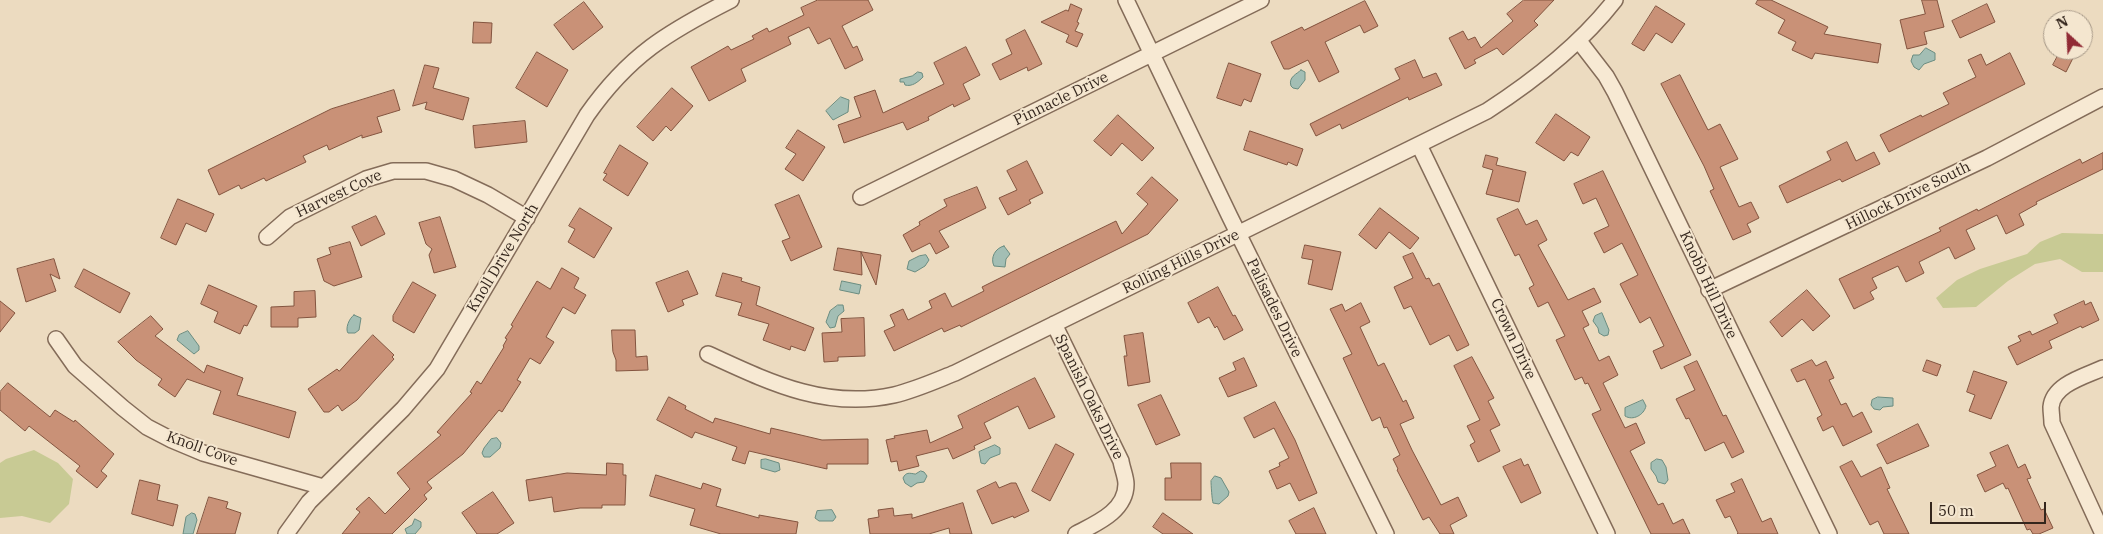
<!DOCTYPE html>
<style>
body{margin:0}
#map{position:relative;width:2103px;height:534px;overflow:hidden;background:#ecdbc0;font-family:"IBM Plex Serif",serif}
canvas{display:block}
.north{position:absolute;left:2043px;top:10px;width:50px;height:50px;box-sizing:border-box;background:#f4e6cf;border:1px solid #a79988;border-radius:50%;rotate:335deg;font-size:14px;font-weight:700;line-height:20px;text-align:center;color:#34261d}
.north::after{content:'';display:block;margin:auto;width:18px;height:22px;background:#912b35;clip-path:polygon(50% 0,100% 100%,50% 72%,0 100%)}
.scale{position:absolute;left:1930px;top:502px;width:116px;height:22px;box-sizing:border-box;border:2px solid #34261d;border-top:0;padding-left:6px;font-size:15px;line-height:18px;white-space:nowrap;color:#34261d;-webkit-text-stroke:4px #f4e6cf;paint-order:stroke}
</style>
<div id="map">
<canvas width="2103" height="534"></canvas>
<div class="north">N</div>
<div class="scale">50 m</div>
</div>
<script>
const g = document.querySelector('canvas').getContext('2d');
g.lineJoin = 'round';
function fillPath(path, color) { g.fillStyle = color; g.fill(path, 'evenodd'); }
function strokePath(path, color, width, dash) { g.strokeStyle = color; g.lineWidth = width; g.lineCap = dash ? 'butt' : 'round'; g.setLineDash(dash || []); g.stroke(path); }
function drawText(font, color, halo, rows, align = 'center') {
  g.font = font + ' "IBM Plex Serif",serif'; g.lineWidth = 4; g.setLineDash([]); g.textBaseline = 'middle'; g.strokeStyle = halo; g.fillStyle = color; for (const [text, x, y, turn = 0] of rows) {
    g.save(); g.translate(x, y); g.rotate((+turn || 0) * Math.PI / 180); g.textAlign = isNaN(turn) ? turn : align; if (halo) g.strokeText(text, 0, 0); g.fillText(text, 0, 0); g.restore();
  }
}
fillPath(new Path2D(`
 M2062,233L2103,234V272H2082L2060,259L2035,264L2008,281L1976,307L1943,308L1936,298L1957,280L1980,269L2027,254L2040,242Z
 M34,450L58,463L73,479L69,504L50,523L22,516L0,518V463L6,459Z`), '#c8ca94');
const water = new Path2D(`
 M1926,48L1935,53V60L1924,64L1919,70L1914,67L1911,61L1913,55H1919Z
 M1301,70L1305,72V80L1298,89L1293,88L1291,86C1288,77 1297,74 1301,70Z
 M918,72L922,73L923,77C918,82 912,87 905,85L904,82H900V79L912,76Z
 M841,97L849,100L848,112L833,120L826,111Z
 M1004,246L1010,254L1006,259L1005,267L994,266C990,258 995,248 1004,246Z
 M926,255L929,260L925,266L915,272L907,269L909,261L919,256Z
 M842,281L861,285L859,294L840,290Z
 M838,305H843L844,311L838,316L835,327L830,328L826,322L830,311Z
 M1602,313L1609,330L1608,335L1604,336L1599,333L1598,328L1593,321L1595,316Z
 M354,315L361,318L359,330L355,333H348C345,329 349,318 354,315Z
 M188,331L199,346V350L194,354L177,340L179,335Z
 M1878,397L1893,398V406L1883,407L1880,410L1874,409L1871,405L1872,400Z
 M1643,400L1646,406C1644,415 1633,421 1625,416V408Z
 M497,438L501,443L500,448L490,457H484L482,453L484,448L491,439Z
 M995,445L1000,448V454L990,458L985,464L981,463L979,452Z
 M766,459L779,463L780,470L775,472L761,468V460Z
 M1657,459L1662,460L1666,467L1668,480L1665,484L1658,482L1656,476L1651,469V463Z
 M921,471L924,472L927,476L924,482L917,483L911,487L905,483L903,478C906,472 909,473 915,474Z
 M1215,476L1221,478L1229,492L1228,496L1219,504L1213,503C1212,500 1211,485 1211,481Z
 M832,510L836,517L833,521H819L815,518L817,511Z
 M192,513L195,514L197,520L193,534H183L186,517Z
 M415,519L421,522V527L415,534H407L405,529L412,525Z`);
fillPath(water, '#a3beb4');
strokePath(water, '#6a8c80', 1);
const building = new Path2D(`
 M818,0H868L873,10L842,26L853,48L857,46L863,60L845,69L830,38L818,44L809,27L788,37L791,44L741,69L746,81L709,101L691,67L728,46L731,50L754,39L752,36L767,28L769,32L804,15L801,8Z
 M1524,0H1554L1534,21L1538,25L1503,55L1497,48L1474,60L1476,63L1465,69L1449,38L1463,31L1468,40L1475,37L1481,48L1513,21L1507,14Z
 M1758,0H1771L1828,27L1824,34L1881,44L1878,63L1815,53L1812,59L1792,50L1796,42L1778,33L1785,20L1756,4Z
 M1922,0H1937L1944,27L1924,32L1927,44L1907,49L1900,20L1925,14Z
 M1365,1L1378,26L1364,33L1360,25L1325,42L1339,72L1319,82L1308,60L1289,69H1284L1271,42L1302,27L1304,30Z
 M584,2L603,27L573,50L554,25Z
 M1071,4L1082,9L1077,22L1079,23L1075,31L1083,34L1077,47L1066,42L1069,35L1041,22L1066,10L1068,11Z
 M1987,4L1995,22L1960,38L1952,21Z
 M1656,6L1685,24L1672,43L1656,33L1644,51L1632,44Z
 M474,22L492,23L491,43H473Z
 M1025,30L1042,64L1028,71L1027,67L1000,80L992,64L1012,54L1006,40Z
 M966,47L980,75L963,84L970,99L954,107L953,104L928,117L929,120L907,130L903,122L844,143L838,125L861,117L854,97L875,90L883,113L944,84L934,63Z
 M2061,50H2077L2066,72L2053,65Z
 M537,52L568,70L547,107L516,88Z
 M2010,53L2025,84L1889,152L1880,135L1921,115L1922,117L1949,104L1943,93L1976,77L1968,60L1981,54L1986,65Z
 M1415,60L1423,78L1436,73L1442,85L1409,100L1408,97L1342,129L1340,124L1316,136L1310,124L1400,79L1395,69Z
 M1229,63L1261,74L1251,102L1244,99L1241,106L1217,98Z
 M425,65L439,68L433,88L469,98L463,120L425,109L427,102L413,106Z
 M1680,75L1708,130L1720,124L1738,159L1720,167L1739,207L1751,202L1759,218L1747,224L1751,232L1733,240L1710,191L1714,189L1704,166L1661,84Z
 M672,88L693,106L671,131L666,126L653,141L637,127Z
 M394,90L400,110L377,117L382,132L362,138V135L329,150L327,145L303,156L306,162L266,181L264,178L241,189L239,185L219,195L208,170L331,109Z
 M1556,114L1590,137L1578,156L1571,152L1564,161L1536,143Z
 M1118,115L1154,148L1142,161L1122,143L1111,156L1094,141Z
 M525,121L527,142L475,148L473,126Z
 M798,130L825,147L803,181L785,169L796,154L786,148Z
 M1250,131L1303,149L1297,166L1288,162L1287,165L1244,150Z
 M1847,142L1856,161L1874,152L1880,164L1842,182L1840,179L1787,203L1779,186L1831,160L1827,152Z
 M620,145L648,163L628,196L603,180L607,174L604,173Z
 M2103,153V169L2036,202L2037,204L2019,214L2024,225L2006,234L1997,215L1966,230L1975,249L1955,259L1949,247L1919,262L1924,273L1906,282L1898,266L1872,278L1877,288L1870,292L1874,299L1854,309L1839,279L1941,231L1939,228L1977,209L1978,211L2080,159L2082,163Z
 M1486,155L1498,158L1496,165L1526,172L1519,202L1486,194L1493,170L1483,167Z
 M1027,161L1043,193L1029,200L1031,203L1008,215L999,198L1017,190L1007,171Z
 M1603,171L1691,355L1661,369L1653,351L1664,346L1650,317L1640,323L1620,284L1638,275L1622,243L1604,253L1594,233L1609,226L1596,198L1583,204L1574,184Z
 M1152,177L1178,200L1148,234L961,327L960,325L944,332L942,328L894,351L884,331L895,326L890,315L903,309L908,320L932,308L929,301L945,293L952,307L984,291L982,287L1032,262L1116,221L1122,234L1148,204L1137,194Z
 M977,187L986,208L939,231L949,247L936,254L930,243L912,252L903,235L920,225L919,222L947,206L944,200Z
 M799,195L822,247L791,261L782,241L790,238L775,205Z
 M178,199L214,214L206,232L186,223L176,245L161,238Z
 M580,208L612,228L594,258L568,242L575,229L569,226Z
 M1380,208L1419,238L1410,249L1389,232L1376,249L1359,235Z
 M1518,209L1526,225L1537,220L1547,240L1538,245L1568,300L1594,288L1601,302L1582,311L1589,325L1583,328L1599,361L1609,356L1618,375L1603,383L1625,428L1636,423L1645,443L1630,451L1658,505L1663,503L1673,524L1683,519L1690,534H1651L1592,414L1601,410L1588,383L1585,384L1582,377L1575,380L1556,340L1565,336L1548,302L1538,307L1529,288L1534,285L1519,254L1515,256L1497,219Z
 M376,216L385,234L361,246L352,227Z
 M440,217L456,267L434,273L429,255L432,249L426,244L419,223Z
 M350,242L362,277L334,286L324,281L317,259L331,254L329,248Z
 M1305,245L1341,252L1332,290L1308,284L1313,260L1302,258Z
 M838,248L881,255L876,285L861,252L862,275L834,270Z
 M1413,253L1426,279L1429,278L1433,286L1439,283L1469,345L1457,351L1449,335L1430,345L1411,306L1404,309L1394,287L1413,278L1403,257Z
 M54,259L60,279L50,274L56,291L26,302L17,269Z
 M562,268L579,278L574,288L586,295L575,314L563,307L546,337L554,342L540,364L530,358L517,380L521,382L502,412L499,410L463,454L427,482L432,488L424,495L427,499L392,534H342L360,512L356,509L369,497L385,514L410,489L397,473L441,435L437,432L472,393L470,392L477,381L481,384L504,347L503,346L507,339L505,338L513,326L511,325L537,281L550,289Z
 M84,269L130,293L120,313L75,287Z
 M688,271L698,294L682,300L684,305L668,312L656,283Z
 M723,273L742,278L741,281L760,287L756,305L814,328L805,351L791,346L790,350L763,340L769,324L738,315L742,303L716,296Z
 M413,282L436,295L414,333L393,321V316Z
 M209,285L257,306L247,326L244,325L240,334L214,322L218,312L201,304Z
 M1218,287L1233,316L1235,315L1243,330L1224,340L1217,326L1215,328L1209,317L1198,323L1188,303Z
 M1807,290L1830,316L1813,331L1802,319L1782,337L1770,322Z
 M315,291L316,317L298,318V327H271V307L294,306V292Z
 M0,301L15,313L0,332Z
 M2084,301L2085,305L2091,302L2099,320L2082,328L2081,326L2049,341L2052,348L2017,365L2008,347L2021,341L2018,336L2030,331L2032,335L2058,323L2054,315Z
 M1361,303L1370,322L1360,327L1378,366L1384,363L1403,402L1406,400L1414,418L1400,424L1412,450L1441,505L1458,497L1467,516L1450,525L1454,534H1440L1429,517L1423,520L1397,470L1398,469L1393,459L1400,455L1387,427L1384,428L1380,417L1372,421L1343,358L1352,354L1330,309L1342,304L1345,311Z
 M151,316L163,329L155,336L204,373L207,365L243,378L237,395L296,412L289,438L213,414L221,391L187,379L175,397L158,385L162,379L136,360L118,342Z
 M864,318L865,356L838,357V361L824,362L822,333L842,332L841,319Z
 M612,330H635L636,357L647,356L648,370L616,371V360L613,352Z
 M1143,333L1150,382L1128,386L1124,356H1127L1124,336Z
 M373,335L394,355L392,357L394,359L357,400L342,411L338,405L329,412H324L308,389L337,369L339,371Z
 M1472,357L1494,398L1488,401L1500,425L1490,430L1500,451L1478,462L1470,445L1475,442L1467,426L1480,420L1454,366Z
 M1244,358L1257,386L1228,397L1219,378L1236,370L1233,363Z
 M1812,360L1816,366L1826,361L1834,378L1829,380L1841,405L1846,403L1853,417L1862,412L1872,432L1843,446L1833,426L1823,431L1817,418L1822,415L1805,379L1797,382L1791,370Z
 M1927,360L1941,365L1937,376L1923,371Z
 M1697,361L1723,416L1726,415L1744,452L1732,458L1724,442L1705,451L1689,418L1686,419L1676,399L1695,390L1684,367Z
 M1974,371L2007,382L1991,419L1969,411L1975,395L1967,392Z
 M1035,378L1055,417L1029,429L1018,406L984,423L991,438L974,446L975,449L953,459L948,448L916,456L919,466L899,471L897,461L891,462L886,440L895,438L894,436L927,430L930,443L963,428L958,416Z
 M8,383L50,417L55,410L74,422L75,420L114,454L101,471L107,476L97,488L76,471L80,466L29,426L25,431L0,410V392Z
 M1161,395L1180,435L1156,445L1138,405Z
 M669,397L686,406L685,409L713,423L715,418L770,434L771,428L822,440L868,439V464H827V469L749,451L745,464L732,460L737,447L695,432L692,438L657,420Z
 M1275,402L1295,440L1317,493L1299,501L1290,483L1277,489L1269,471L1280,466L1279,463L1289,458L1274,428L1254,438L1244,418Z
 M1918,424L1929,446L1887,464L1877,445Z
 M1056,444L1074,454L1050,501L1032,491Z
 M2008,445L2018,468L2025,464L2031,478L2027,479L2041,510L2044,509L2053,528L2039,534H2033L2030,529L2027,530L2008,488L2006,489L2003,483L1985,492L1977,475L1996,466L1990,453Z
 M1521,459L1524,466L1528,464L1541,493L1521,503L1503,467Z
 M1852,461L1861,477L1881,467L1890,488L1887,489L1909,534H1884L1878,521L1870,525L1840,467Z
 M607,463L623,464V475H626L625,505H602V508H580L554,512L552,497L529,501L526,480L567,473L606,475Z
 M1171,463H1201V500H1165V478H1171Z
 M656,475L701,489L703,483L721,489L716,506L759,518V515L798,522L796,534H721L690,525L695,509L650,496Z
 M1742,479L1762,522L1771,518L1778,534H1737L1738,533L1730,516L1725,518L1716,500L1735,492L1731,484Z
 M140,480L160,485L157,500L178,505L173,526L132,514Z
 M996,482L999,488L1011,483H1016L1029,511L1014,518L1013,516L992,524L977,491Z
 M493,492L514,523L497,534H477L462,513Z
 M209,497L228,502L226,508L241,513L235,534H197Z
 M963,503L972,534H950L949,528L929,534H870L868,519L879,517L878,510L893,508L894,516L912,514V518Z
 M1314,508L1326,534H1296L1289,521Z
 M1163,513L1193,534H1163L1153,527Z`);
fillPath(building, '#c99177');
strokePath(building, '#83543f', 1);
const minor = new Path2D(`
 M1126,0L1230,217L1386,534
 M1579,41L1606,76L1615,92L1829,534
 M1419,145L1607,534
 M861,197L1261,0
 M267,237L290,217L366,179L393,171H426L454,179L488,195L527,218
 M1709,290L1987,158L2103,97
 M1054,324L1121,461C1122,468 1126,477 1126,484C1126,511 1097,523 1076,534
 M56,339L75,366L123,408L147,427L172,440L203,453L323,487
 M708,354C769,382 825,410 894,395C915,390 935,381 955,373L1487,111C1535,80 1580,45 1615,0
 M286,534L309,502L403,409L437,369L587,115C629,55 668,32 731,0
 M2103,534L2052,423C2052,418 2051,412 2051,407C2053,384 2086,376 2103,368`);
strokePath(minor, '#846c59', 18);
strokePath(minor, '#f7e9d3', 15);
drawText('15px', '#34261d', '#f4e6cf', [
 ["Pinnacle Drive",1061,99,-26],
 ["Harvest Cove",339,194,-25],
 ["Hillock Drive South",1908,196,-26],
 ["Knoll Drive North",503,258,-59],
 ["Rolling Hills Drive",1181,262,-26],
 ["Knobb Hill Drive",1708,285,65],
 ["Palisades Drive",1274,308,64],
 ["Crown Drive",1513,339,65],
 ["Spanish Oaks Drive",1089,397,64],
 ["Knoll Cove",202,449,20]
]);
</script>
